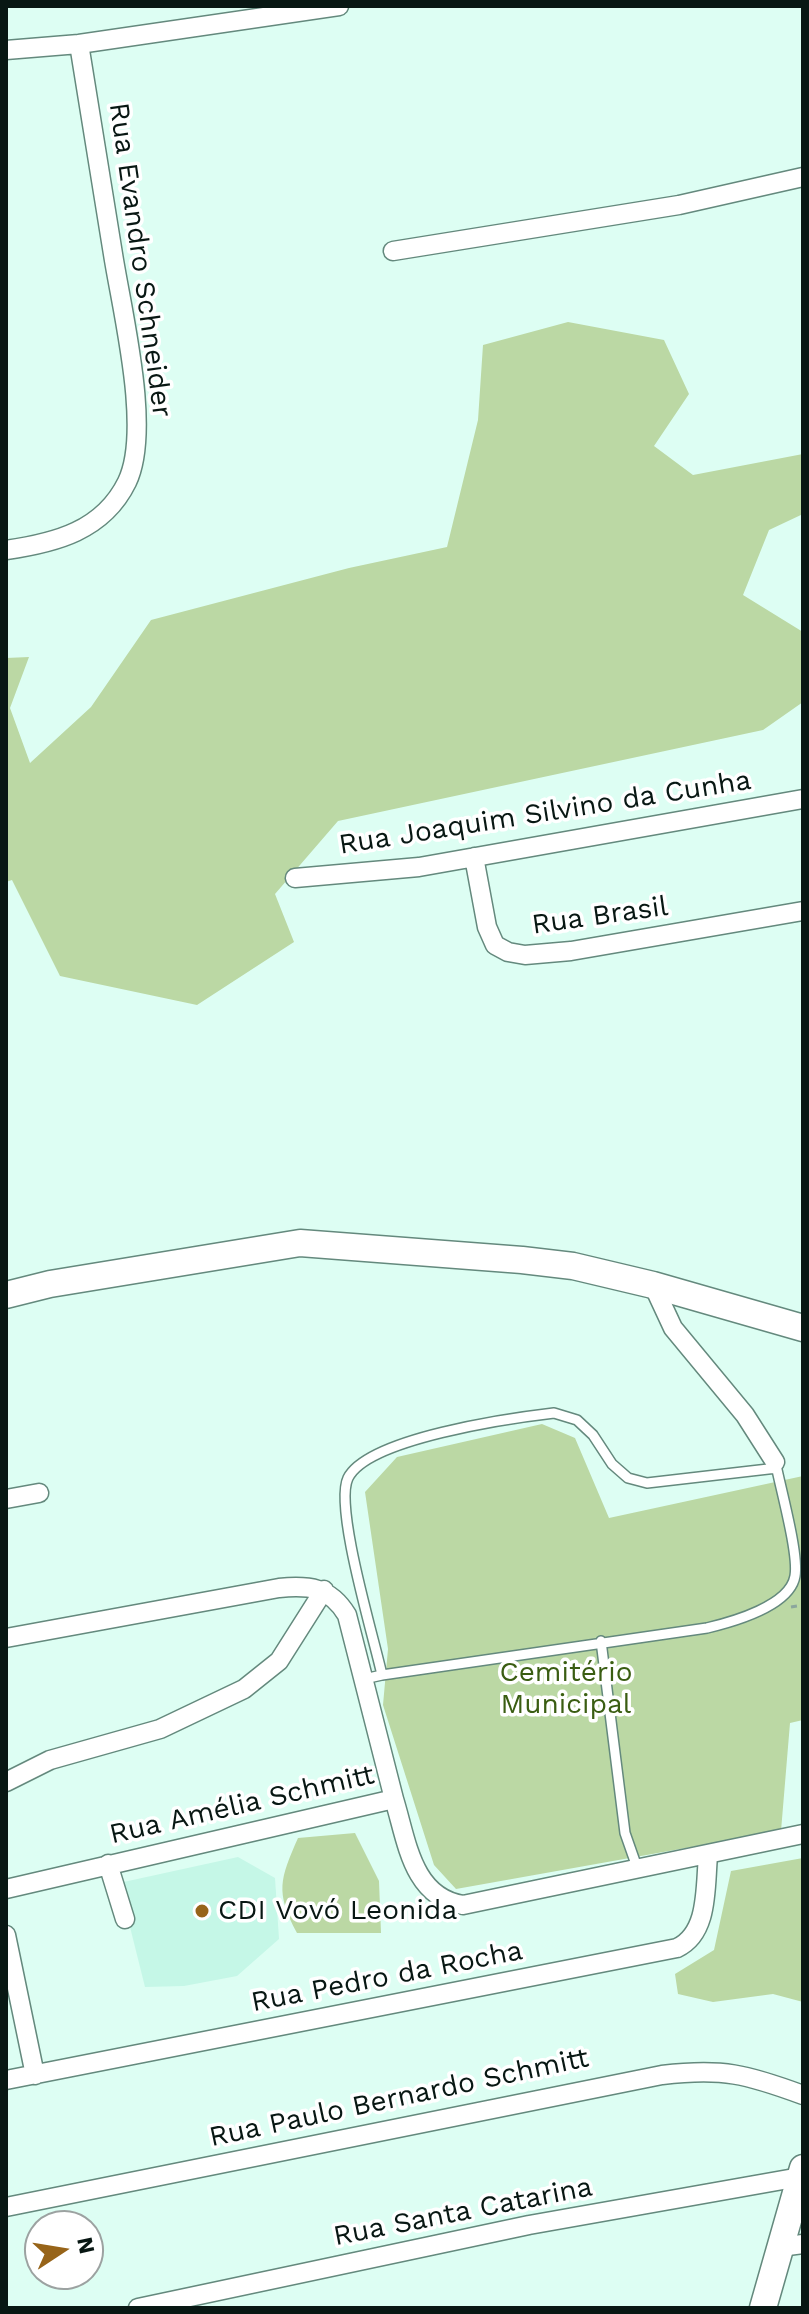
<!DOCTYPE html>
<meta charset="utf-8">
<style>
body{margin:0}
#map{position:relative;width:809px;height:2314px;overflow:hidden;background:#ddfef3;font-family:"Work Sans",sans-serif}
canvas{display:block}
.frame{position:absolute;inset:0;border:8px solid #081713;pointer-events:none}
.north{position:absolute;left:24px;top:2210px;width:80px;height:80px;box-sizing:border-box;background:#fff;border:2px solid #9ca2a1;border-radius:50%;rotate:78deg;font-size:22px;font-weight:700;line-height:32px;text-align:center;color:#081713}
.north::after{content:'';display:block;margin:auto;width:28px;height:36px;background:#976419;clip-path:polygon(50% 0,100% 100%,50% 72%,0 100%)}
</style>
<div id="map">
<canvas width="809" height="2314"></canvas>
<div class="frame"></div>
<div class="north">N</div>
</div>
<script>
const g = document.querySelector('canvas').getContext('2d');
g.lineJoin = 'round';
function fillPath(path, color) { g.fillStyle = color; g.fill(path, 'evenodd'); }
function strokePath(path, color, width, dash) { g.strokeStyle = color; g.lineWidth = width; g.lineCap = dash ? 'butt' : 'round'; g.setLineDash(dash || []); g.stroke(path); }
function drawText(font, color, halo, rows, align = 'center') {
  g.font = font + ' "Work Sans",sans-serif'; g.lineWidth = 7; g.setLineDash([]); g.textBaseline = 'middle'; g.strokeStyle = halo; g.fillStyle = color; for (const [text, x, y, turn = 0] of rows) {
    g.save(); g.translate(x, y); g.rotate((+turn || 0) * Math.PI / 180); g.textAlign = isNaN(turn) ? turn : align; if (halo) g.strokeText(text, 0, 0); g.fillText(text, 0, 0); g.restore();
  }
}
fillPath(new Path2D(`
 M238,1857L275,1878L279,1939L237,1976L184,1986L145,1987L119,1883Z`), '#c5f7e7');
fillPath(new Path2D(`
 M568,322L664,340L689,394L654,446L693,475L803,454V514L769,530L743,595L803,632V702L763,730L338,821L275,894L294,942L197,1005L60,976L12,880L6,882V658L29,657L10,708L30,763L91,707L151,620L349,568L447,547L478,420L483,345Z
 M542,1424L575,1438L609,1518L803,1476V1720L790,1723L781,1831L456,1889L434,1865L383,1705L388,1649L365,1492L397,1457Z
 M355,1833L379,1881L381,1933H297C275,1892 280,1879 298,1838Z
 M803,1858V2002L773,1994L713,2002L678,1994L675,1974L714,1950L731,1871Z`), '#bbd8a4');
const lane = new Path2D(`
 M601,1641L625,1833L638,1870
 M382,1675L707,1628C732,1622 790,1606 795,1576C799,1555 781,1490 776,1465
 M364,1679L382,1675C374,1638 334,1507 348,1478C368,1438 511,1418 554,1413L577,1420L593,1435L612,1464L628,1478L647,1483L777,1468`);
const street = new Path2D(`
 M6,50L79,44L339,6
 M393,251L679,205L803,177
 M6,550C55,543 103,531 127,482C152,430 122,312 113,254C102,184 91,114 79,44
 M474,857L487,927L495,945L508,952L525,955L571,951L803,911
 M295,878L419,867L803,799
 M653,1285L673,1328L745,1415L775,1462
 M6,1499L39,1493
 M6,1638L279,1588C309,1585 330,1587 347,1615L394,1799
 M6,1782L50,1760L160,1729L244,1689L279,1661L324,1590
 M108,1864L125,1919
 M6,1889L394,1799C407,1841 412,1897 463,1905L803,1834
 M6,1935L35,2075
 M6,2080L677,1948C709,1933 705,1887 708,1856
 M6,2207L662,2075C723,2068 746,2074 803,2095
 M780,2247L803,2244
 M138,2308L529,2225L800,2177`);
const secondary = new Path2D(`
 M6,1295L50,1284L300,1243L522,1260L573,1266L653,1285L803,1328
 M763,2308L803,2168`);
strokePath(lane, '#64897d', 12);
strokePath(street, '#64897d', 21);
strokePath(secondary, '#64897d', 29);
strokePath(new Path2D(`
 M791,1607L803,1605`), '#8ba69d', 3, [6, 6]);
strokePath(lane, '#fff', 9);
strokePath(street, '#fff', 18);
strokePath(secondary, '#fff', 26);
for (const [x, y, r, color] of [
 [202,1911,8,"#976419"]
]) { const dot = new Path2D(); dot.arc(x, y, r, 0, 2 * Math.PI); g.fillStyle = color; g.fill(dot); strokePath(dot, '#fff', 3); }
drawText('28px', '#081713', '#fff', [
 ["Rua Evandro Schneider",140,260,82],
 ["Rua Joaquim Silvino da Cunha",545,813,-9],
 ["Rua Brasil",600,916,-8],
 ["Rua Amélia Schmitt",242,1805,-13],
 ["Rua Pedro da Rocha",387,1977,-11],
 ["Rua Paulo Bernardo Schmitt",399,2098,-12],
 ["Rua Santa Catarina",463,2212,-11]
]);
drawText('28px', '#3a5d12', '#fff', [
 ["Cemitério",566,1673],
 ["Municipal",566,1705]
]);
drawText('28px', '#081713', '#fff', [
 ["CDI Vovó Leonida",218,1911]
], 'left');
</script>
